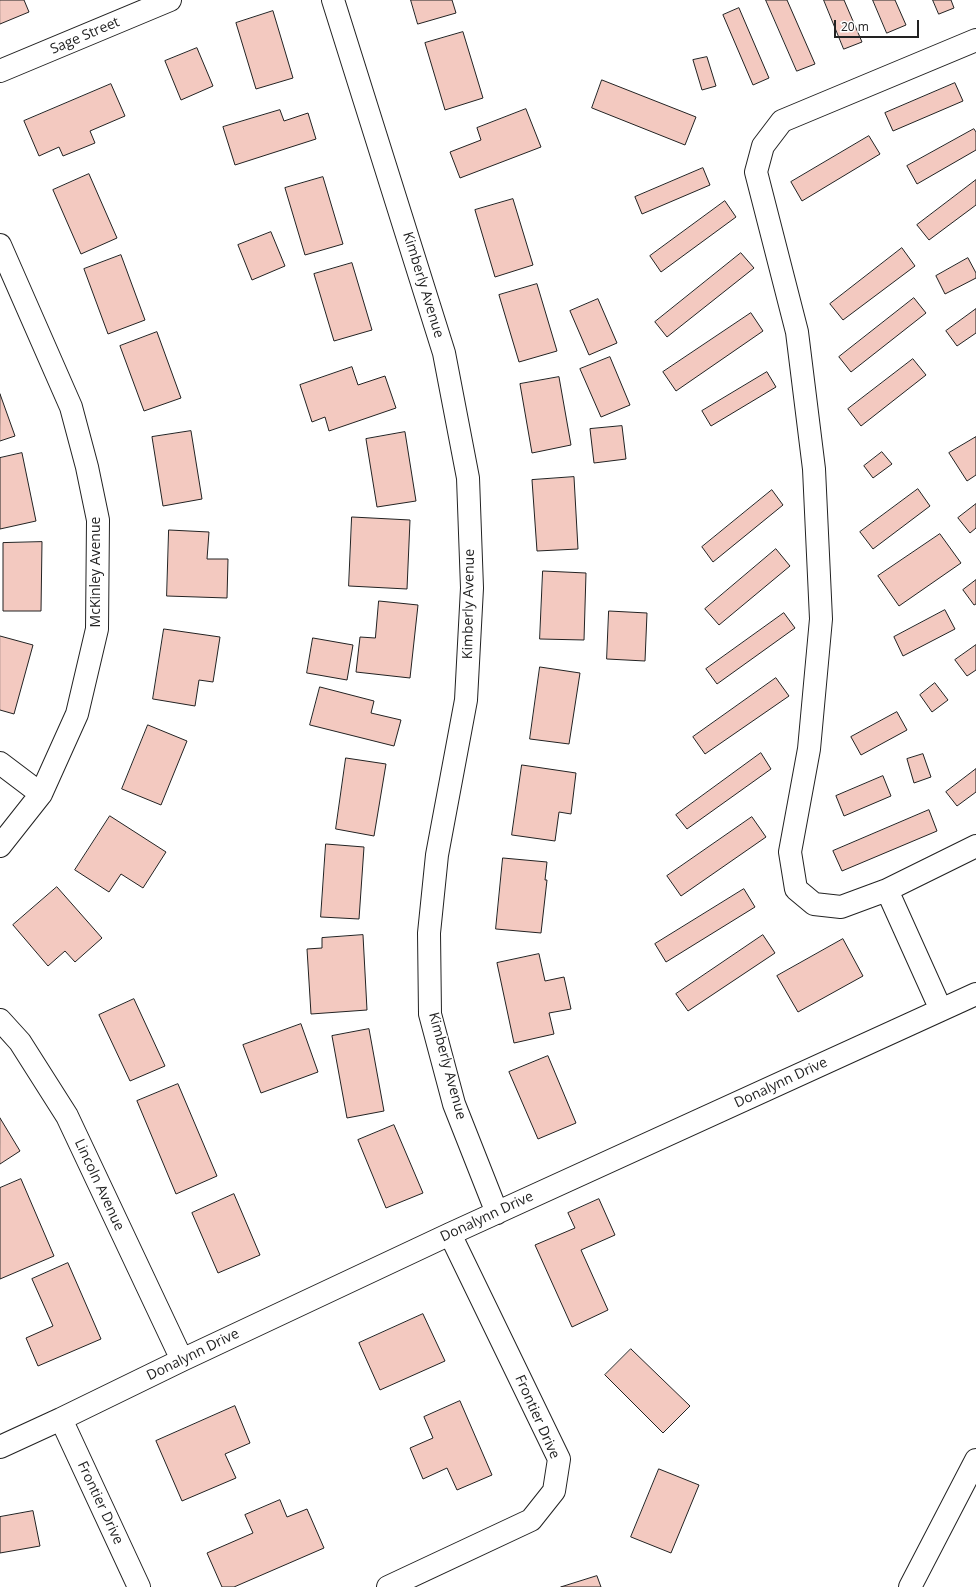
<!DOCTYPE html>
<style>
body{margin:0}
#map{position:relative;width:976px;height:1587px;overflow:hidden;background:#fff;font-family:"Open Sans",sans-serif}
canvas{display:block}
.scale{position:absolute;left:834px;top:20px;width:85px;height:18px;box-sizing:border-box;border:2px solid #222;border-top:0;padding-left:5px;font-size:12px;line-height:14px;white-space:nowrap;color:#222;-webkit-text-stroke:3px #fff;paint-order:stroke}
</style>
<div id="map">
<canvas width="976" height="1587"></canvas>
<div class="scale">20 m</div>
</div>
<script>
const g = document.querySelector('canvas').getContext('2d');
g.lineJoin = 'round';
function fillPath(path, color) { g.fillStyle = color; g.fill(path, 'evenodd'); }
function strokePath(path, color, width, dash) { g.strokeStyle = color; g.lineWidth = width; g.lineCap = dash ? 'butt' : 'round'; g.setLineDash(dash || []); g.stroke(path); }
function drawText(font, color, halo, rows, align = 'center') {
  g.font = font + ' "Open Sans",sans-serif'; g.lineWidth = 3; g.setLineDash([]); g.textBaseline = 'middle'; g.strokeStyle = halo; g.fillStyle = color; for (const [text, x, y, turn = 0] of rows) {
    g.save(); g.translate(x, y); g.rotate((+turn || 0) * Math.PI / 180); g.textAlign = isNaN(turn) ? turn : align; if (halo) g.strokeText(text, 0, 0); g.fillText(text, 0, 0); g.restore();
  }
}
const building = new Path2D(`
 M0,0H24L29,12L0,24Z
 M411,0H452L456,13L418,24Z
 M766,0H787L815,64L797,71Z
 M824,0H844L862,42L844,49Z
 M873,0H895L906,25L887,33Z
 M933,0H951L954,8L939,14Z
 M739,8L769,78L753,85L723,15Z
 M273,11L293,78L256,89L236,23Z
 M463,32L483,98L445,110L425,43Z
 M197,48L213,86L181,100L165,61Z
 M707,57L716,86L702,90L693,60Z
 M602,80L696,117L685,145L592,108Z
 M955,83L963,101L893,131L885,113Z
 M111,84L125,116L90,131L95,143L63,156L59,147L39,156L24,121Z
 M526,109L541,147L460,178L450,152L481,140L477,128Z
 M280,110L284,121L308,113L316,139L235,165L223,127Z
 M974,129L976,132V150L917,184L907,166Z
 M869,136L880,154L802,201L791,182Z
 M703,168L710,185L642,214L635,197Z
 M89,174L117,238L81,254L53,190Z
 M323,177L343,244L305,255L285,188Z
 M976,180V205L929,240L917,225Z
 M513,199L533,265L495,277L475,210Z
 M725,201L736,217L661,272L650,256Z
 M271,232L285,266L252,280L238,245Z
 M902,248L915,266L843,320L830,304Z
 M741,253L754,268L667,337L655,322Z
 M121,255L145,320L108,334L84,269Z
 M968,258L976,273V278L945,294L936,276Z
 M352,263L372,330L334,341L314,274Z
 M537,284L557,351L519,362L499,295Z
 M914,298L926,313L851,372L839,357Z
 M598,299L617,343L589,355L570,311Z
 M976,309V333L957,346L946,331Z
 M751,313L763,331L676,391L663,372Z
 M157,332L181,398L144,411L120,346Z
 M610,357L630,405L601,417L580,369Z
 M913,359L926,375L861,426L848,409Z
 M352,367L358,385L385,376L396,408L329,431L325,417L312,422L300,385Z
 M767,372L776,387L711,426L702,411Z
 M559,377L571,445L532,453L520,384Z
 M0,394L15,436L0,441Z
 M622,426L626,459L594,463L590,429Z
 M191,431L202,499L163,506L152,437Z
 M405,432L416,501L377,507L366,439Z
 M976,437V475L967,481L949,453Z
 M882,452L892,464L873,478L864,466Z
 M22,453L36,521L0,529V458Z
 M574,477L578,549L537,551L532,480Z
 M918,489L930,506L873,549L860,532Z
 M772,490L783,505L713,562L702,547Z
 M976,504V528L970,533L958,518Z
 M352,517L410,520L407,589L349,586Z
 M169,530L209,532L207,559H228L227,598L167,596Z
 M940,534L961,563L899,606L878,576Z
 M42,542L41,611H3V543Z
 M776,549L790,566L719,625L705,609Z
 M543,571L586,573L584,640L540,639Z
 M976,580V604L974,605L963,590Z
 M379,601L418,605L410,678L356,672L360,637L375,638Z
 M945,610L955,629L903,656L894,637Z
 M609,611L647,613L645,661L607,659Z
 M784,613L795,628L717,684L706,669Z
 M164,629L220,637L213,682L199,680L195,706L153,699Z
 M0,636L33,645L14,714L0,710Z
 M313,638L353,645L347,680L307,673Z
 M976,645V670L967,676L955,660Z
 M540,667L580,673L569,744L530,739Z
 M776,678L789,696L705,754L693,737Z
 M935,683L948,700L932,712L920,695Z
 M320,687L374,701L371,713L401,720L394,746L310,725Z
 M897,712L907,730L861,755L851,737Z
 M148,725L187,741L161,805L122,789Z
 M761,753L771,769L687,829L676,815Z
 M923,754L931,777L914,783L907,759Z
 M346,758L386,764L374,836L336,829Z
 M522,765L576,773L571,814L559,812L555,841L512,835Z
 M976,769V792L957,806L946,792Z
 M883,776L891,796L844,816L836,796Z
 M929,810L937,831L842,871L833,851Z
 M110,816L166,852L143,888L121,874L109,892L75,870Z
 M752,817L766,837L681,896L667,876Z
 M326,844L364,847L359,919L321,917Z
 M503,858L547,862L545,880H547L541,933L496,929Z
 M57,887L102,938L75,962L65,951L48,966L13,925Z
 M744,889L755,907L666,962L655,944Z
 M363,935L367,1010L311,1014L307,949L322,948V938Z
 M763,935L775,953L688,1011L676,994Z
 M843,939L863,976L798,1012L777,976Z
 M539,954L545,981L564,977L571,1009L549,1013L554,1034L514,1043L497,963Z
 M134,999L165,1066L130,1081L99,1015Z
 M301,1024L318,1072L261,1093L243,1045Z
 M369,1029L384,1111L347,1118L332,1036Z
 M548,1056L576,1123L538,1139L509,1072Z
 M178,1084L217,1176L176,1194L137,1101Z
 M0,1118L20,1151L0,1164Z
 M394,1125L423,1193L386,1208L358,1140Z
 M21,1179L54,1256L0,1279V1188Z
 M234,1194L260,1255L218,1273L192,1213Z
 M599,1199L615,1235L581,1250L608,1310L572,1327L535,1245L575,1228L568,1213Z
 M68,1263L101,1339L38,1366L26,1338L53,1326L32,1279Z
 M423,1314L445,1361L380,1390L359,1343Z
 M631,1349L690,1406L663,1433L605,1375Z
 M460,1401L492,1475L457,1490L447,1468L423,1479L410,1448L433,1438L424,1417Z
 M235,1406L250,1443L225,1454L236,1478L182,1501L156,1441Z
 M659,1469L699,1485L671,1553L631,1537Z
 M280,1500L287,1517L307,1509L324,1548L234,1587H222L207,1553L253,1533L245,1515Z
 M33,1511L40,1546L0,1553V1517Z
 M597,1576L601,1587H561Z`);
fillPath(building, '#f3c9c0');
strokePath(building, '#222', 1);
const minor = new Path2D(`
 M333,0L444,353L468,478L472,588L466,700L437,855L429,933L430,1014L454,1104L497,1213
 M976,40L782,121L763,146L756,172L797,332L814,469L821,619L809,749L790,852L796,889L814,904L841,907L887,890L976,846
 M0,71L170,0
 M0,245L71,407L87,467L98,520L97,629L77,714L41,794L0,846
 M0,763L41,794
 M887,890L941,1010
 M0,1020L20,1042L67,1116L182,1360
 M61,1419L139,1587
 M0,1447L61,1419L182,1360L450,1234L976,994
 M388,1587L531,1520L554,1491L559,1459L450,1234`);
const major = new Path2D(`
 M910,1587L976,1460`);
strokePath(minor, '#222', 24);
strokePath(major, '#222', 24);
strokePath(minor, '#fff', 22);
strokePath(major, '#fff', 22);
drawText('14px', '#222', '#fff', [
 ["Sage Street",85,36,-23],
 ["Kimberly Avenue",423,285,73],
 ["McKinley Avenue",96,572,-90],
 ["Kimberly Avenue",469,604,-89],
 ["Kimberly Avenue",447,1066,75],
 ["Donalynn Drive",781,1083,-25],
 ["Lincoln Avenue",99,1185,65],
 ["Donalynn Drive",487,1217,-25],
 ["Donalynn Drive",193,1355,-26],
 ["Frontier Drive",537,1417,66],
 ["Frontier Drive",100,1503,65]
]);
</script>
